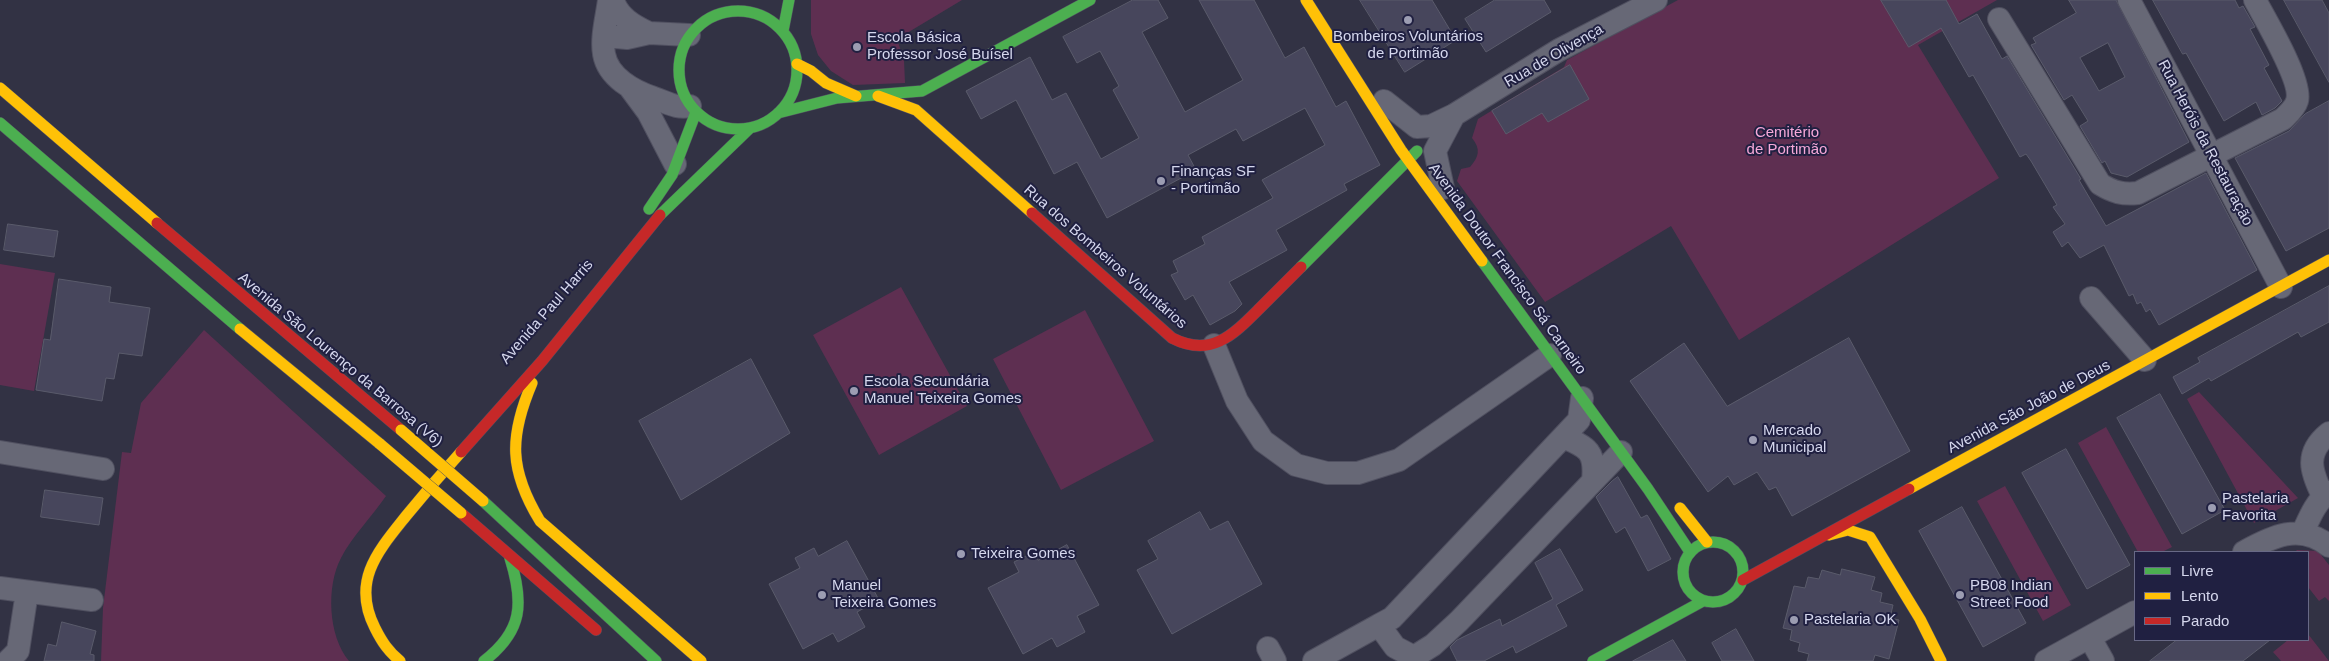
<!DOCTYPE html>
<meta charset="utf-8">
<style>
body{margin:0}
#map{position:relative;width:2329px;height:661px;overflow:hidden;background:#323244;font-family:Arial,sans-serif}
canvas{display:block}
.legend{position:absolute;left:2134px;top:551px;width:175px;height:90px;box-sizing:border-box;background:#202041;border:1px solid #686986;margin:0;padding:6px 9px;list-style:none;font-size:15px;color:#d5d7ed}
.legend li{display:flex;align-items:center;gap:10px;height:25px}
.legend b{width:25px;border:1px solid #686986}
</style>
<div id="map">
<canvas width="2329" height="661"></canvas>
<ul class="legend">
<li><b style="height:6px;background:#4caf50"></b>Livre</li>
<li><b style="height:6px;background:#ffc107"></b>Lento</li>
<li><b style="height:6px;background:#c62828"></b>Parado</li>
</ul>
</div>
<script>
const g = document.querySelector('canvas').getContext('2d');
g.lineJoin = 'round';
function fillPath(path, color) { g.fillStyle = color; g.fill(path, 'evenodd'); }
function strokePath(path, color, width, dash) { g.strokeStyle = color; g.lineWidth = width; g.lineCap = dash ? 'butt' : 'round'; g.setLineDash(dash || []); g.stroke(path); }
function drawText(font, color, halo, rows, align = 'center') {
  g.font = font + ' Arial,sans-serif'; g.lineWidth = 4; g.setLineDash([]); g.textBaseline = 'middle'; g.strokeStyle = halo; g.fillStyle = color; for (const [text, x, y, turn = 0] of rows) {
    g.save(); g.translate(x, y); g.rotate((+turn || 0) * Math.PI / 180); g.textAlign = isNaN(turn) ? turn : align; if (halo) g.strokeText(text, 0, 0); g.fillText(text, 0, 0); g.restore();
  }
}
fillPath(new Path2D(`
 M811,0H962L897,39L904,60L905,83L853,85L831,71L818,55L811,34Z
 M1678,0H1997L1918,45L1999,178L1739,340L1671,226L1545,302L1457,181L1461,169L1470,167C1479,157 1481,149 1472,138L1478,119L1564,67L1567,60Z
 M0,264L55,273L34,391L0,385Z
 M901,287L967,406L879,455L813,335Z
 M1085,310L1154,441L1061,490L993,359Z
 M204,330L386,496C373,515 351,538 341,558C326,586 328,636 349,661H101L103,608L122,452L131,453L141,403Z
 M2199,392L2298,498L2254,523L2187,399Z
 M2106,427L2172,547L2162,552H2138L2078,443Z
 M2005,486L2071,605L2043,621L1977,501Z
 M2297,550L2318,551L2329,565V601L2325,597L2319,601L2308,587V552H2295Z
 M2308,634L2329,661H2281L2273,652L2288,640H2308Z`), '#5e2f51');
const building = new Path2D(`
 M1133,0H1158L1168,18L1142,32L1185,112L1243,80L1199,0H1254L1285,58L1304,47L1336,107L1346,101L1380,165L1344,184L1347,190L1276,230L1287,250L1229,282L1242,304L1235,311L1210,325L1193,295L1185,300L1171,275L1178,272L1173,261L1205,244L1202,237L1273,198L1262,180L1325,145L1305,108L1243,141L1236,129L1188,155L1196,170L1107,218L1077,162L1054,174L1016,100L981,119L966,91L1030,57L1052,100L1066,93L1101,159L1139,138L1113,90L1119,86L1100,51L1077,63L1063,37Z
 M1360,0H1432L1456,40L1405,72Z
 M1495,0H1544L1551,12L1486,52L1465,19Z
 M1881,0H1946L1959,24L1977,14L2002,59L2007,56L2081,179L2079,180L2106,226L2206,173L2257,270L2159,325L2150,309L2146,312L2141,302L2137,304L2133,294L2129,296L2104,245L2080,258L2068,242L2062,247L2053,232L2065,224L2053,207L2057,205L2031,161L2026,154L2020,157L1973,75L1969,77L1941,28L1909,47Z
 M2069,0H2116L2189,142L2127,177L2111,173L2105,161L2102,163L2080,126L2088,121L2072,95L2064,100L2031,45L2036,43L2033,38L2076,13ZM2108,43L2125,77L2099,91L2080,58Z
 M2153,0H2235L2239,8L2243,6L2255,27L2250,29L2269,65L2264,68L2282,101L2275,108L2262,115L2256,102L2224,121L2186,53L2183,54Z
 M2284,0H2322L2329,13V82Z
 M1570,65L1589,99L1548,122L1542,113L1506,134L1492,111Z
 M2329,101V228L2286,251L2235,158L2289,131L2305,114Z
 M8,224L58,231L54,257L4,250Z
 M59,279L111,287L109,302L150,308L142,356L119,353L114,379L106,378L102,401L36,390L44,339L50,340Z
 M2329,286V322L2301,337L2298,332L2211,381L2209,378L2182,394L2173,377L2200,362L2198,358Z
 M1849,338L1910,451L1792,516L1776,487L1769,490L1757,472L1734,485L1728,476L1708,492L1630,381L1684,343L1727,406Z
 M751,359L790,433L681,500L639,421Z
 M2160,394L2225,510L2182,534L2117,418Z
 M2066,449L2130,565L2087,589L2022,473Z
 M1618,477L1641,518L1647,515L1649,518L1671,559L1648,571L1625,527L1616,533L1596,497L1612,481Z
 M45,490L103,498L99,525L41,517Z
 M1962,507L2026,623L1983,647L1919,531Z
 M1200,512L1210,530L1228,521L1262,584L1172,634L1137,570L1158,559L1148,541Z
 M847,541L879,600L857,612L865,627L838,642L833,633L803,649L769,584L800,568L795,558L814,548L818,556Z
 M1067,545L1099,605L1077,616L1085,632L1057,647L1052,638L1023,654L988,588L1019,572L1014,562L1034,552L1038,560Z
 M1560,549L1583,590L1556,605L1567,626L1516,653L1513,646L1484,661H1457L1450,647L1457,640L1500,619L1502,626L1553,599L1535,563Z
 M1842,569L1875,577L1871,590L1882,593L1880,602L1893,605L1890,618L1899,620L1889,659L1875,655L1873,661H1807L1809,654L1798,651L1800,643L1790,640L1792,630L1783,628L1794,586L1805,588L1808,577L1819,579L1822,570L1840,575Z
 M62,622L96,631L90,654L94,655V661H44L48,644L56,646Z
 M1736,629L1754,661H1722L1712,643Z
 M1673,640L1686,661H1633Z
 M2177,640H2270L2243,661H2150Z`);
fillPath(building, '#47465c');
strokePath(building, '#5a5b6b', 1);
const street = new Path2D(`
 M609,0C607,16 601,38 604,54C608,77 633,91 654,98C667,102 676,109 690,106
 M613,0C618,17 634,26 649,33
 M2129,0L2281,287
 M1999,19L2100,184C2113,192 2123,195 2138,193L2283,119C2288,114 2295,108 2297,101C2303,82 2265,19 2255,0
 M605,36L627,38L649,33L689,35
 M631,89L648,112L675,164
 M1384,101L1417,127L1431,126L1454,115L1559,50L1656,0
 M1443,188L1435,151L1454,115
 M2091,298L2145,360
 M1214,345L1237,401L1263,441L1296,465L1327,473H1358L1399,460L1550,355
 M1563,437C1588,447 1596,452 1593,481
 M0,452L103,469
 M2323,496C2311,472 2304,453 2329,433
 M2302,534C2309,519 2315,502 2329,492
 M2244,552C2271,537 2300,522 2329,546
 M0,588L92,600
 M1379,625L1392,618L1579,420L1582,398
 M2090,638L2103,661
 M1268,648L1275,661
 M8,661L18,651L27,592
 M1314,661L1379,625L1395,647L1414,657L1433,645L1459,621L1621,452
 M2046,661L2135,612`);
const fast = new Path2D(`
 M679 70a59 59 0 1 1 118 0a59 59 0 1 1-118 0Z
 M783,31L789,0
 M778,113L837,98L922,91L1090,0
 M0,123L240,329
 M649,209L672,175L696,112
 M660,215L750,128
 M1482,261L1648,489L1690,552
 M1301,267L1417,151
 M483,501L656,661
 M1683 572a30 30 0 1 1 60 0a30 30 0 1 1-60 0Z
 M484,661C523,631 524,603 510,558
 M1593,661L1703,601`);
const slow = new Path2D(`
 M1306,0L1401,150L1482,261
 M797,64L811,71L826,83L856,96
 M0,88L157,223
 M878,96L916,110L1032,213
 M240,329L380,444
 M532,383C509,437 509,470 540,521L701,661
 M1909,489L2329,260
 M1680,508L1707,542
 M1829,535L1848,530L1870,537L1920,619L1941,661
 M400,661C388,651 382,642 375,628C351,581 378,551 406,516C424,494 442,473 461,452`);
const jam = new Path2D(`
 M1032,213L1172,338C1211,358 1233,335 1259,309C1273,295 1287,281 1301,267
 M157,223L401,430
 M461,452L542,361L660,215
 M461,513L596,630
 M1743,580L1909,489`);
strokePath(street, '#505060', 24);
strokePath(fast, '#505060', 12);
strokePath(slow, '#505060', 12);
strokePath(jam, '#505060', 12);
strokePath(street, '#676876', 22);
strokePath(fast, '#4caf50', 11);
strokePath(slow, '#ffc107', 11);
strokePath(jam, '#c62828', 11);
const slowBridge = new Path2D(`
 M401,430L483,501
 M380,444L461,513`);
strokePath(slowBridge, '#505060', 12, []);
strokePath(slowBridge, '#ffc107', 11);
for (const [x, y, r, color] of [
 [1408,20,5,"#9c9db2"],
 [857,47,5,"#9c9db2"],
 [1161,181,5,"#9c9db2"],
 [854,391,5,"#9c9db2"],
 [1753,440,5,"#9c9db2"],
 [2212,508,5,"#9c9db2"],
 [961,554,5,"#9c9db2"],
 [822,595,5,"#9c9db2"],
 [1960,595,5,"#9c9db2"],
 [1794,620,5,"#9c9db2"]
]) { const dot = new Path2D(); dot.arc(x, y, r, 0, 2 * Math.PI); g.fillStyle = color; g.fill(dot); strokePath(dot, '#202041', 2); }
drawText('15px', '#d5d7ed', '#202041', [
 ["Bombeiros Voluntários",1408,37,"center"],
 ["de Portimão",1408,54,"center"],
 ["Escola Básica",867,38],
 ["Professor José Buísel",867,55],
 ["Finanças SF",1171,172],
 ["- Portimão",1171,189],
 ["Escola Secundária",864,382],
 ["Manuel Teixeira Gomes",864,399],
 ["Mercado",1763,431],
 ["Municipal",1763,448],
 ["Pastelaria",2222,499],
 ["Favorita",2222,516],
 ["Teixeira Gomes",971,554],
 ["Manuel",832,586],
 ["Teixeira Gomes",832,603],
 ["PB08 Indian",1970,586],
 ["Street Food",1970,603],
 ["Pastelaria OK",1804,620]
], 'left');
drawText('15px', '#d5d7ed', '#202041', [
 ["Rua de Olivença",1554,56,-30],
 ["Rua Heróis da Restauração",2205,143,62],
 ["Rua dos Bombeiros Voluntários",1105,257,41],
 ["Avenida Doutor Francisco Sá Carneiro",1507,269,54],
 ["Avenida Paul Harris",547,312,-49],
 ["Avenida São Lourenço da Barrosa (V6)",340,360,40],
 ["Avenida São João de Deus",2029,407,-28]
]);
drawText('15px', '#f6a8d9', '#202041', [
 ["Cemitério",1787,133],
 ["de Portimão",1787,150]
]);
</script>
